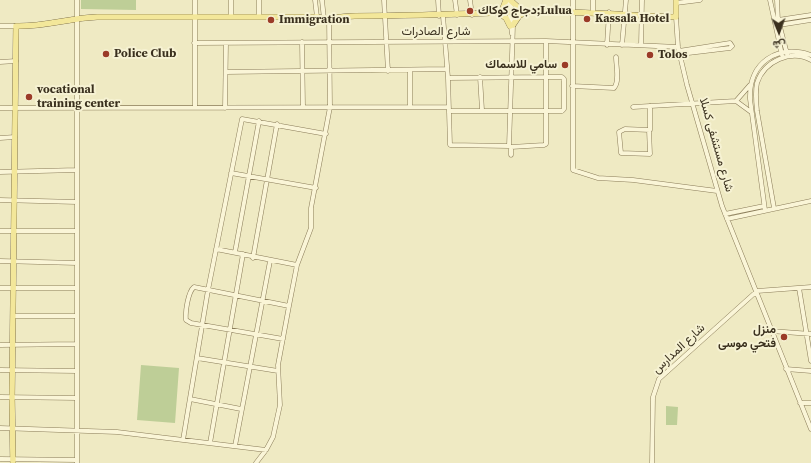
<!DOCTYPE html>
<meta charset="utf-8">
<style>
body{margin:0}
#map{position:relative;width:811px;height:463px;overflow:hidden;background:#efeac3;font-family:"Source Serif 4",Vazirmatn,serif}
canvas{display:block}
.north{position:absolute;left:759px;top:12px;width:40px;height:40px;-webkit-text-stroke:3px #f6f2d3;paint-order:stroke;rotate:178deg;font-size:11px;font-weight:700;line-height:16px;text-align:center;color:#3a301e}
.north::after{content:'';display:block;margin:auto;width:14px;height:18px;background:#3a301e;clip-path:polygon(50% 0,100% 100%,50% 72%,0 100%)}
</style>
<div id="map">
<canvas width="811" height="463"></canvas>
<div class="north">ش</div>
</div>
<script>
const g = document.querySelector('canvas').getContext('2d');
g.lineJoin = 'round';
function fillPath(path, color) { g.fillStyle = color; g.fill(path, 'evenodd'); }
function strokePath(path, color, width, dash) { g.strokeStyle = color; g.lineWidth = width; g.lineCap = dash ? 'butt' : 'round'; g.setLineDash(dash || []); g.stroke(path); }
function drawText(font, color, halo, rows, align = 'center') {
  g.font = font + ' "Source Serif 4",Vazirmatn,serif'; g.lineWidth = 4; g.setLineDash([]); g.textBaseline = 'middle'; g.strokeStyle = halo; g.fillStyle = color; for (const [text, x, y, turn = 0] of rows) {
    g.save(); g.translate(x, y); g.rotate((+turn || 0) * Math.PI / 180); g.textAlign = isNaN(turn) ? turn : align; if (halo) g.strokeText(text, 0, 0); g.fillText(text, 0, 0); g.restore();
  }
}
fillPath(new Path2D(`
 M81,0H136V10L81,9Z
 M141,365L179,368L175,423L137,420Z
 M666,406L678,407L677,425H666Z`), '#bece97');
const minor = new Path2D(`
 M77,0V463
 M195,0V107
 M315,0L317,17
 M322,0L324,19
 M384,0L388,71
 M438,0L439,16
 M455,0L457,15
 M470,0L472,15
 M509,0L513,12V25L509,146L511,147V155
 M573,0V170L598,178L633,180L717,191
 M770,0L782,55
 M777,0L778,21
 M508,3L512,34
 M676,3L700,0
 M593,12V0
 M231,16V0
 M259,16V0
 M443,16L448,78L450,145L509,146
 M676,17L678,47L687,85L722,206L811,429
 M778,20L811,15
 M779,25L811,20
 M0,26H16
 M780,27L787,54
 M302,42L303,107
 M194,43L546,41L678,47
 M607,45L609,12
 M622,45L626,0
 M641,45L642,0
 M679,51L730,43L732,46
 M680,54L730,48L732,46
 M0,62L16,61
 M410,71V106
 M226,72L447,69
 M480,77L482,110
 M448,78L547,77H562L564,79V109L562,111H450
 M572,86L614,88C620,81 616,66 616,57
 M736,101L750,85
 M650,106V130H649L650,154L621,153L619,132L625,129L650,130
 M633,107L736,101L751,112
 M0,108L449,107
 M225,108L226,43
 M0,138L15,137
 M511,147L544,145L546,144V41
 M0,172L77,170
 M231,173L316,188
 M0,200L77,202
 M774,208L757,111C756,102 755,92 757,83C764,61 791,49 811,60
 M765,210L750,99C749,62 777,44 811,55
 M725,214L764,206
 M727,219L811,201
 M0,231H77
 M216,249L297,265
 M235,252L259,121
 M253,258L277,124
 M0,261L77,263
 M0,288H77
 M799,288L811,361
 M13,316H77
 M771,331L811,334
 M283,339L191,323L186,320C185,312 188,292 194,287L289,306
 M0,345L77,344
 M197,358L278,371
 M786,369L811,371
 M0,370L77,371
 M0,397L77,398
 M190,399L241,409
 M800,403H811
 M0,428L117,432L266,450
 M183,440L208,290L242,119L326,134
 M210,443L243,254
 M235,446L270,261
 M0,459L77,460
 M256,463L266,450L273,437L280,405L278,365L289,306L297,265L311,228V208L330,107L329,17
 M652,463L653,397L659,379L757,291L811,287`);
const major = new Path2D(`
 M510,0L520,9L526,11
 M499,13L506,18L510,26
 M501,13L506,0
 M513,25L519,16L524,13
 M13,463L12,397L16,26C43,27 70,18 97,17H317C328,20 343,16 355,16C410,16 464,14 519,12C572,10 623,15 676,17V0`);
strokePath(minor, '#8a7c59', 5);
strokePath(major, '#58492e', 6);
strokePath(minor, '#faf5d7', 4);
strokePath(major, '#f3e79a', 5.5);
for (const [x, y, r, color] of [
 [470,11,4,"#9b3b28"],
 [587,19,4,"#9b3b28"],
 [271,20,4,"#9b3b28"],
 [106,54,4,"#9b3b28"],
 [650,55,4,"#9b3b28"],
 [565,65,4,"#9b3b28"],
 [29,97,4,"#9b3b28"],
 [784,337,4,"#9b3b28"]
]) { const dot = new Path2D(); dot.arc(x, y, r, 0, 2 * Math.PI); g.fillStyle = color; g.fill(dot); strokePath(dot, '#f6f2d3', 1.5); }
drawText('bold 12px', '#3a301e', '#f6f2d3', [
 ["دجاج كوكاك;Lulua",478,11],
 ["Kassala Hotel",595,19],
 ["Immigration",279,20],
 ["Police Club",114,54],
 ["Tolos",658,55],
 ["سامي للاسماك",557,65,"right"],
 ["vocational",37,90],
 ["training center",37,104],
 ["منزل",776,330,"right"],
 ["فتحي موسى",776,344,"right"]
], 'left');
drawText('12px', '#3a301e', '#f6f2d3', [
 ["شارع الصادرات",436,32],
 ["شارع مستشفى كسلا",716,145,74],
 ["شارع المدارس",679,349,-43]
]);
</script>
